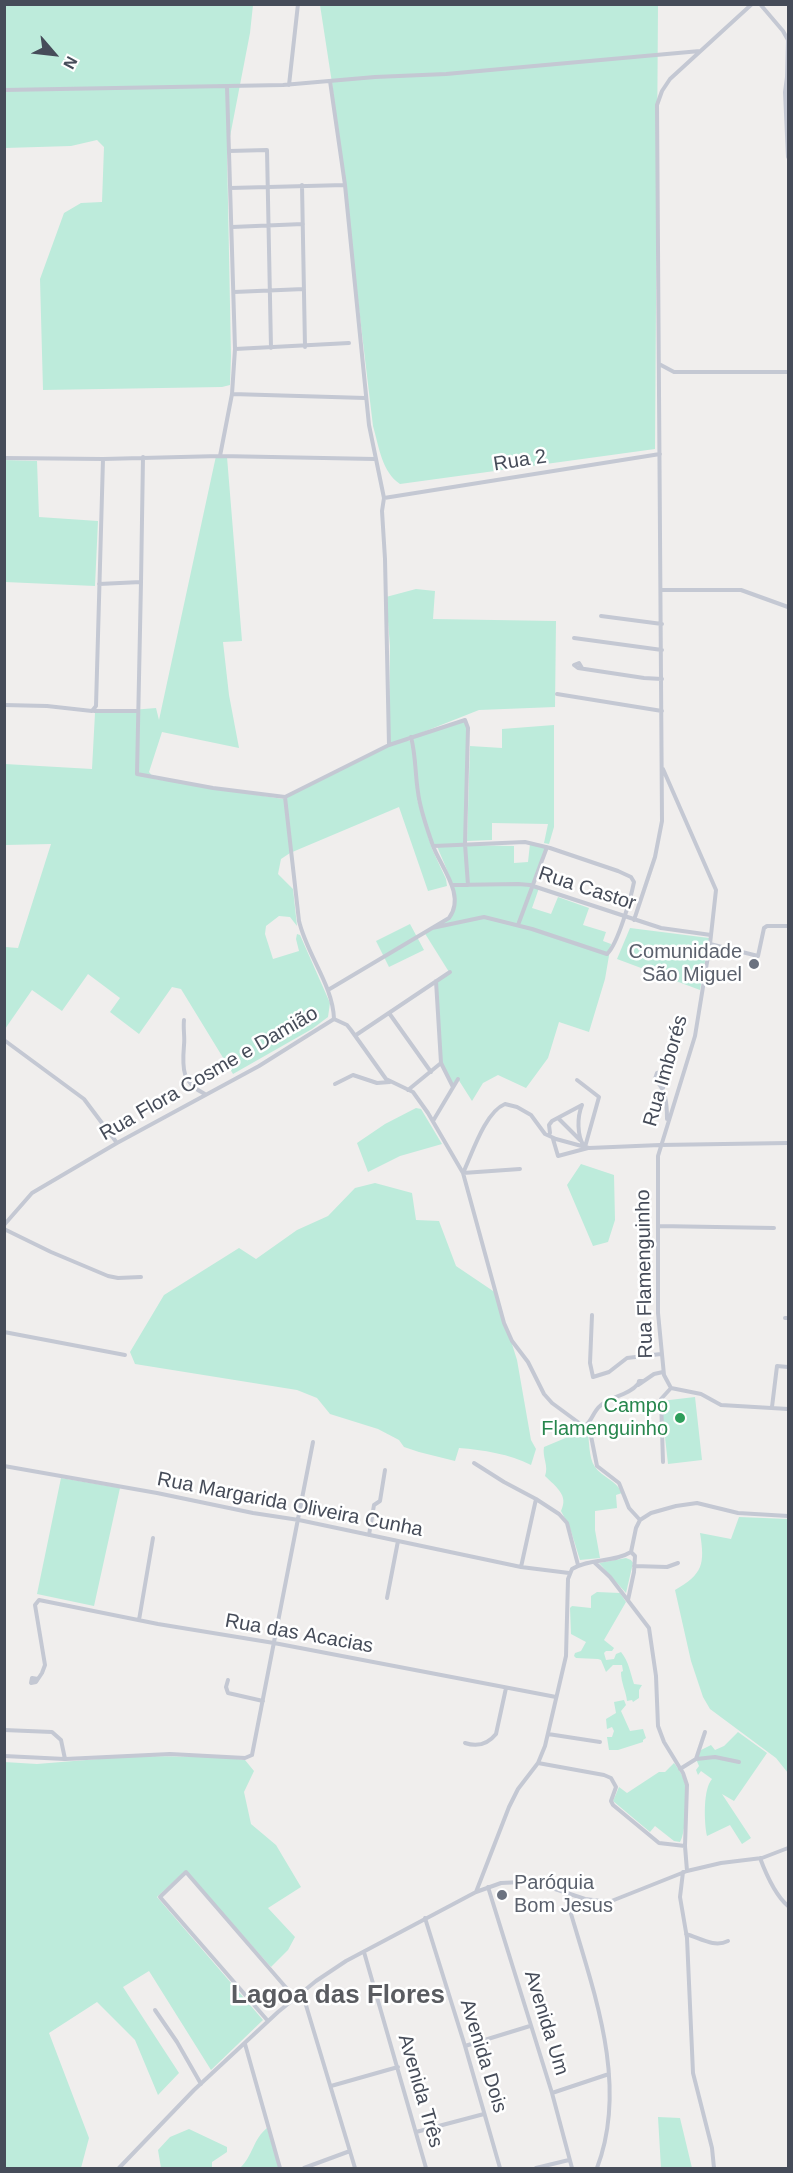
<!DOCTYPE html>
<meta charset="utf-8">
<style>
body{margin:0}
#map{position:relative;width:793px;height:2173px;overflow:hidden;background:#f0eeed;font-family:Arial,sans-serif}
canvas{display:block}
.frame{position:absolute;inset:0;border:6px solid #464c59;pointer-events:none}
.north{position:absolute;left:24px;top:24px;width:60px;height:60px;-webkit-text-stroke:4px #fff;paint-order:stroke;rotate:118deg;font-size:16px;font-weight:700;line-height:24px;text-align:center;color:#464c59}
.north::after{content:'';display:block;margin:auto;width:21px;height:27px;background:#464c59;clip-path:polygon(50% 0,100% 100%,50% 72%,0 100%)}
</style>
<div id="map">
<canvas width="793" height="2173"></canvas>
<div class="frame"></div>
<div class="north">N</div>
</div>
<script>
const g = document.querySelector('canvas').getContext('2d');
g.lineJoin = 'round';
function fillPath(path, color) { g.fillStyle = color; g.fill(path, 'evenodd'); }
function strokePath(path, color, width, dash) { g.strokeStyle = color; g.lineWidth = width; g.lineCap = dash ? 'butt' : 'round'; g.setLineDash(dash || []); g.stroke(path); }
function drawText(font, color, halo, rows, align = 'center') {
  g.font = font + ' Arial,sans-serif'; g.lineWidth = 5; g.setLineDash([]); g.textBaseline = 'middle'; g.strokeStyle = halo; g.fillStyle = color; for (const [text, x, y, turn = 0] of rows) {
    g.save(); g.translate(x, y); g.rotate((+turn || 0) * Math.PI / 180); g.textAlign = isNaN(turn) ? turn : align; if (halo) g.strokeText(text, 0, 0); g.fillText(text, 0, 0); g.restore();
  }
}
fillPath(new Path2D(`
 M4,5H253L250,33L227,152L231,356L230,385L222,387L43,390L40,279L64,213L81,203L102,202L104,147L97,140L71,146L5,148Z
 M320,5H658L655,449L400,484C382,472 379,447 373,426L332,83Z
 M216,456L227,457L242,641L223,642L229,695L239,748L162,732L149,772L155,779L283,799L389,745L390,646L386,597L416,589L435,591L433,619L556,621L555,707L479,710L403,740L412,741L411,737L466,721L467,845L514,846V863L528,862L530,844L547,847L533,885L539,888L532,908L551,914L558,897L589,908L583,925L606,932L603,941L611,944L605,979L589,1032L559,1022L548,1058L526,1088L498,1075L483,1083L472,1101L458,1079L453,1087L441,1061L436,981L449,972L424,932C431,928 444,923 449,917C464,899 444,865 437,846H434L417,799L432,849L446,879L447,886L428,891L399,807L290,853L281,859L278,874L293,889L297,926L290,917L279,916L266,926L265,934L273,959L299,951L296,939L297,934L300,935L330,1003L328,1017L312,1029L233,1074L181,989L172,987L139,1034L110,1012L120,998L88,974L62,1011L32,990L5,1029V947L18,948L51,844L5,845V764L92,769L95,713L156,708L159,720Z
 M5,460L37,461L39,517L98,521L95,586L5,582Z
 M554,725V827L549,844L544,843L548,824L492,823V840L467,841L470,746L502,748V729Z
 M410,924L424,950L389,967L376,941Z
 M630,928L709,938L700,990L617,959Z
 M416,1108L421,1109L442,1144L400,1156L368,1172L357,1143L385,1124Z
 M581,1164L614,1175L615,1220L608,1242L593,1246L567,1185Z
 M375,1183L412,1193L416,1220L439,1221L456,1266L496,1293L517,1360L531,1440L536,1449L531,1465C510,1454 483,1450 459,1448L455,1461L419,1452L404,1447L399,1440L378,1429L330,1414L317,1398L297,1390L135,1364L130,1352L164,1295L239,1248L256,1259L297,1230L328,1216L355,1188Z
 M695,1397L702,1460L668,1464L661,1401Z
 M587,1429C590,1440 588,1457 595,1467C602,1477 616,1480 622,1493L616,1495L617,1508L595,1511V1530L600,1558L580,1560L570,1528L561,1511C569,1495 556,1487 545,1476C549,1466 542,1457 544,1447Z
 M61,1478L120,1488L94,1606L37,1594Z
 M739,1517L788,1519V1773L776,1758L710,1709L703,1697L691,1661L675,1590C703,1574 705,1564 700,1533L731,1539Z
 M626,1558L631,1560L633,1563L626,1593L599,1563Z
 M597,1592L620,1593L626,1602L604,1640L614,1648L612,1651H606L604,1653L606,1660L614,1659L616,1654L621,1652C629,1662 630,1672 634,1684L642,1685L639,1690V1698L633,1702L632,1700L627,1701C626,1691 621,1683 621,1672L623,1671L622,1665H613L606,1672L601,1660L598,1659L576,1658L574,1656L575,1653L581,1651L586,1642L571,1634L570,1608L572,1606L591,1608V1596Z
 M624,1700L626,1705L621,1711L630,1731L643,1729L646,1738L643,1740V1742L618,1750H609L607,1737H612L614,1731L612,1727L607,1729L606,1719L616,1713L614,1702Z
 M738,1732L767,1753L734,1801L722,1794L751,1838L742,1844L730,1825L707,1836C704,1822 703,1789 712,1779L701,1771L698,1775L696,1770L699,1766L696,1759L699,1751L711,1745L715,1750L724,1746Z
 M135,1756L222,1757L245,1760L254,1771L244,1792L251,1824L276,1845L301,1887L268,1908L295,1937L288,1950L271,1967L185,1871L157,1897L263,2020L211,2070L149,1971L123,1987L179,2073L158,2095L135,2040L97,2002L49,2033L89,2138L81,2168H5L4,1762L37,1764Z
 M674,1763C679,1769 683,1776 685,1784C687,1796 686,1833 680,1842L674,1841L655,1826L650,1832L613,1801L619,1787L627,1793L659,1772H665Z
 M658,2117L680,2118L692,2168H661Z
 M267,2128L279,2168H240C253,2156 253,2139 267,2128Z
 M189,2129L227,2147V2152L212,2162V2168H161L158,2150L170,2137Z`), '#bdebdb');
strokePath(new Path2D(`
 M760,4L783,31L788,40L787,77L785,92L788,157
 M330,81L345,185L369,425L384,498L382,511L385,559L389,745
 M289,85L298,4
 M4,90L283,85L375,77L446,74L700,51
 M229,151L267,150L271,348
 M302,185L305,347
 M230,188L345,185
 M232,227L303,224
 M234,292L304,289
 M235,349L349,343
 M659,364L674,372H788
 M232,394L365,398
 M220,456L232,394L235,349L227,87
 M4,458L103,459L220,456L375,459
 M384,498L660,454
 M141,582L137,774L213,788L285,797L389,745L465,720L468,728L465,844L468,885
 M99,584L141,582L143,457
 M661,590H741L788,607
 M601,616L662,624
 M574,638L662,650
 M582,668L579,663L574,665L578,668L644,678L662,679
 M557,694L662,711
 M4,705L47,706L92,711L96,706L103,459
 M94,711H138
 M663,769L716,890L710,944L695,1036L658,1156V1313L664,1375L671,1388L701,1394L721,1405L788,1409
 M285,797L299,921C307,955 333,985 334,1019
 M452,885L518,884L530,885L661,928L711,935
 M634,920L655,857L662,821L657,105L662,91L670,79L752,4
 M518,925L547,847
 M432,928L484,917L532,929L607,954C618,944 631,897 634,882L631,877L618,871L550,848L525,842L434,846
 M710,944L758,956L764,928L767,926H788
 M436,981L441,1063L453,1087
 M328,990L449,918C466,896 441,867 433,846C427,828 420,810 418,792C415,774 416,756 411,737
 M389,1013L431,1072
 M184,1020C183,1029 185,1037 184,1045C182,1069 182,1083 205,1094
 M356,1035L450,972
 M4,1040L84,1099L117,1143
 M577,1080L599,1097L585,1147
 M335,1084L353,1075L377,1083L390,1082
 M663,1088L665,1077L661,1072L657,1073L655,1079C666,1090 667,1103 667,1119
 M408,1090L441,1063
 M582,1105C577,1117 577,1136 584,1146
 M558,1118L580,1140
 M433,1121L458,1079
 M550,1133L549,1125L552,1121L582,1105
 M553,1139L558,1156L588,1148
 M520,1169L463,1173L504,1323L512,1341L528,1362L544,1394L552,1403L590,1431L597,1466L619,1483L629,1508L640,1520
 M4,1225L32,1193L117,1143L259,1066L334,1019L347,1025L351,1030L386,1079L413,1092L428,1113L463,1173C472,1154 485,1112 505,1104L517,1107L531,1115L545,1134L556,1139L589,1148L660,1145L788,1143
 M658,1226L774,1228
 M4,1229L51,1252L108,1276L118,1278L141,1277
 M592,1315L590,1363L593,1377L609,1372L627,1358L661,1354
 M785,1318H788
 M4,1332L125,1355
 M643,1381H639L638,1385L654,1374L663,1372
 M772,1407L777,1366L788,1367
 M585,1426C592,1421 593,1412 600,1406C611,1396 628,1396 638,1384
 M663,1462L661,1399L671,1388
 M474,1463L504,1482L536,1499
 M4,1466L157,1493L253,1513L299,1520L521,1567L569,1573
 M369,1535L374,1505L380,1501L385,1470
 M594,1562L610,1577L649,1628L656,1676L658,1726L664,1742L683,1773L687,1785L685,1846L687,1871
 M634,1566L667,1567L678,1563
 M521,1567L536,1499L559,1514L567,1523L578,1565
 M387,1598L398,1541
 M628,1600L634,1572L635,1556L631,1552
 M139,1620L153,1538
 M38,1679L32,1678L31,1683L36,1682L42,1673L45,1665L35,1605L39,1600L158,1624L274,1643L556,1697
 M228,1680L226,1687L228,1693L263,1701
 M4,1730L52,1732L61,1740L65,1759
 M548,1734L600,1742
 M465,1743C477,1747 488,1744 496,1734L506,1688
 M4,1756L65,1759L170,1754L245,1758L252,1755L313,1442
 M696,1759L705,1732
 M538,1763L604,1775L611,1778L616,1787L611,1801L613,1805L659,1843L685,1846
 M680,1769L696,1759L715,1757L739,1762
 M760,1858C766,1874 775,1895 788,1906
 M683,1872L680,1897L687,1938L693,2073L712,2148L714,2168
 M488,1887L552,2093L572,2168
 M476,1892L509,1807L518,1789L538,1763L545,1746L566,1656L568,1579L572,1569C590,1558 613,1563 631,1552L636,1528L640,1520L651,1513L676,1506L697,1503L738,1513L788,1516
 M565,1893C589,1980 631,2079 597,2168
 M425,1918L465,2046L500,2168
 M686,1934C700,1938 714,1948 728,1941
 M364,1952L426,2168
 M302,1992L355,2168
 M155,2010L177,2042L201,2084
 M268,2021L160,1897L186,1872L295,1998
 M245,2044L280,2168
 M465,2046L530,2026
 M331,2086L398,2067
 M552,2093L609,2074
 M416,2132L484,2114
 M119,2168L194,2090L278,2012L316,1981L346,1961L476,1892L501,1883L522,1882L543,1885L585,1899L609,1902L687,1871L721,1863L762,1858L788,1848
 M304,2168L350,2151
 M536,2168L569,2160`), '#c4c8d3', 4);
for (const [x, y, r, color] of [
 [754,964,6,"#6b7280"],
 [680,1418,6,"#2e9e5b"],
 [502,1895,6,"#6b7280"]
]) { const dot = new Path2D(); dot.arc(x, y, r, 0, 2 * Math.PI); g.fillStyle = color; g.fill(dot); strokePath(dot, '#fff', 2); }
drawText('20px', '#464c59', '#fff', [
 ["Rua 2",520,461,-9],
 ["Rua Castor",587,889,18],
 ["Rua Imborés",666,1071,-74],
 ["Rua Flora Cosme e Damião",209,1074,-30],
 ["Rua Flamenguinho",645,1274,-91],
 ["Rua Margarida Oliveira Cunha",290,1505,11],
 ["Rua das Acacias",299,1634,10],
 ["Avenida Um",546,2023,73],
 ["Avenida Dois",483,2056,73],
 ["Avenida Três",420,2091,74]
]);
drawText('20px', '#5b616d', '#fff', [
 ["Comunidade",742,952],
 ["São Miguel",742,975],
 ["Paróquia",514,1883,"left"],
 ["Bom Jesus",514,1906,"left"]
], 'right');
drawText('20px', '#27864d', '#fff', [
 ["Campo",668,1406],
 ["Flamenguinho",668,1429]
], 'right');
drawText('bold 26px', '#5a5c61', '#fff', [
 ["Lagoa das Flores",338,1996]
]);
</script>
